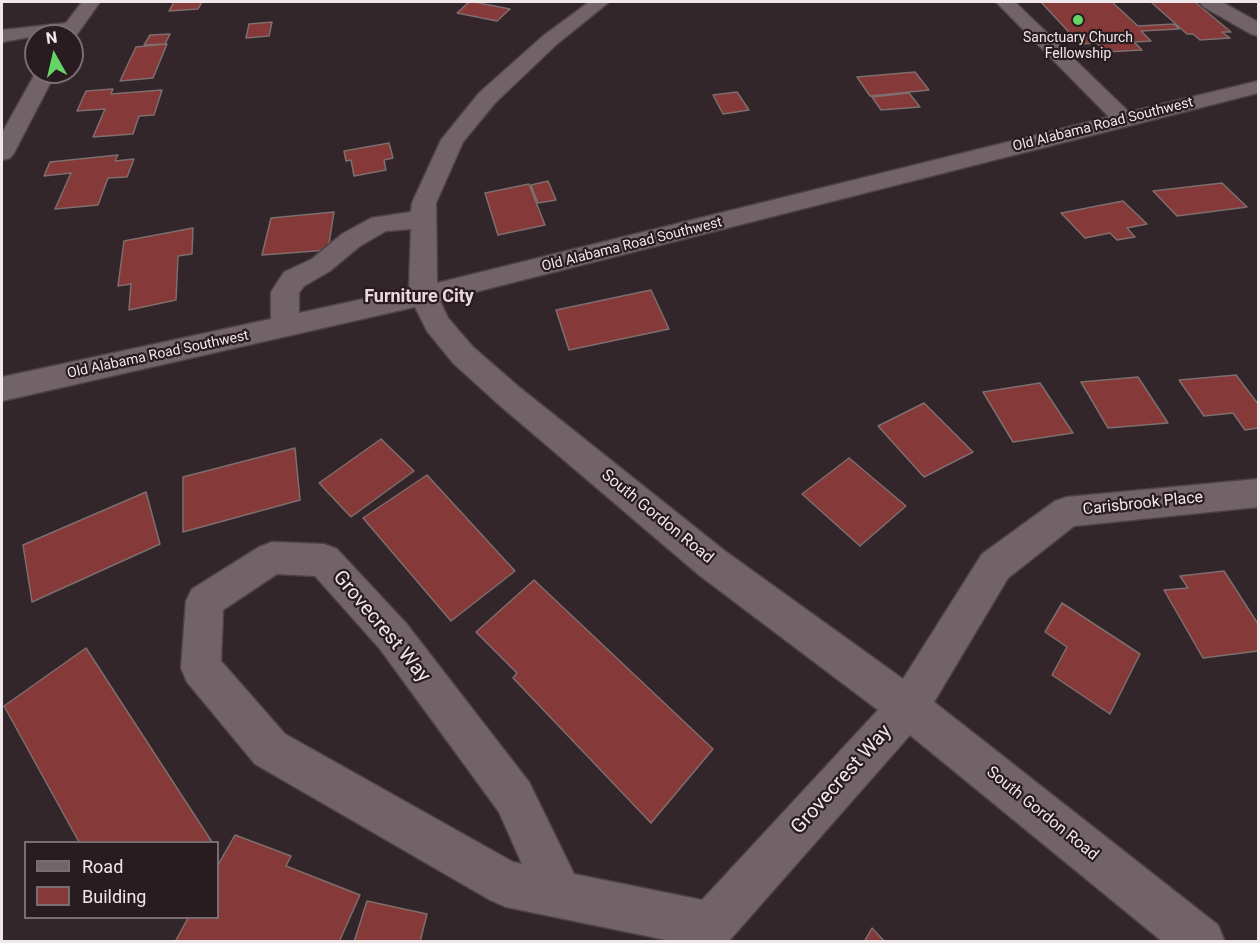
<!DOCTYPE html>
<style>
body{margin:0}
#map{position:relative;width:1260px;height:943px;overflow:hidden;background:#32262a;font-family:Roboto,sans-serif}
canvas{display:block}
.frame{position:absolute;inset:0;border:3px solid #f0e7ea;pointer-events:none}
.legend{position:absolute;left:24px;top:841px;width:195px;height:78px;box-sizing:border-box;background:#281c21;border:2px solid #786d71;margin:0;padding:8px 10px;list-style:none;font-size:18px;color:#f0e7ea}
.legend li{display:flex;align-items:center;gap:12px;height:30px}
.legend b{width:30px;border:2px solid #786d71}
.north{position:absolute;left:24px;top:24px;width:60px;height:60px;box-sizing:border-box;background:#281c21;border:2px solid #786d71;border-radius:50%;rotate:352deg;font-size:16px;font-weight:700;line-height:24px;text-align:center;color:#f0e7ea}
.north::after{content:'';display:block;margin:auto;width:21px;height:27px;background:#67d466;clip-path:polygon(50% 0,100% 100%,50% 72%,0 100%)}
</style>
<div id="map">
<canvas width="1260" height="943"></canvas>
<div class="frame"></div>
<ul class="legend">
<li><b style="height:8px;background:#726369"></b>Road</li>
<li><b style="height:16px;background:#853938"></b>Building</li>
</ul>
<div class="north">N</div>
</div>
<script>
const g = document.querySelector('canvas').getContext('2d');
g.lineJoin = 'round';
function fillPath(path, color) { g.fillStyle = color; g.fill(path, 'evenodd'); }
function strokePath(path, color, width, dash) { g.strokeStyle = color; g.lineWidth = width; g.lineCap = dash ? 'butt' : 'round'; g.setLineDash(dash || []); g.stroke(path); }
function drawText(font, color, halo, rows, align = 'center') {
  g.font = font + ' Roboto,sans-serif'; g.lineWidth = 4.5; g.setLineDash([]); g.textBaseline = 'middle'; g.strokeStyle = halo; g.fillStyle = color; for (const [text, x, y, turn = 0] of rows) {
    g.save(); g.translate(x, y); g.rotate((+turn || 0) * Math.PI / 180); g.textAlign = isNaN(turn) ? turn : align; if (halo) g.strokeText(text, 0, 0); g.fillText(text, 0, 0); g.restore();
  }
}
const building = new Path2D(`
 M174,2H202L198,9L169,11Z
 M469,2H474L510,9L497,21L457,13Z
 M1041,2H1112L1138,26L1174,24L1179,29L1141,31L1151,41L1134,42L1142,50L1105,52L1097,43L1080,44Z
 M1151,2H1195L1231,32H1222L1230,38L1200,40L1193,34H1187Z
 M272,22L269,36L246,38L249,24Z
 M170,34L165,44L144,45L150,35Z
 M167,44L153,78L120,81L136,47Z
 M915,72L929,90L870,96L857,77Z
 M113,89L111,94L162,90L154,115L139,116L133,134L93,137L105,109L77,111L86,91Z
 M737,92L749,110L723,114L713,95Z
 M909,93L920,107L881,110L872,97Z
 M389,143L393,158L384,160L386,170L354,176L351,160L346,161L344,151Z
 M118,155L115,161L134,159L127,177L108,178L98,205L55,209L71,173L44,176L50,162Z
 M548,181L556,200L538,203L531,185Z
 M1222,183L1247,207L1177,216L1153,191Z
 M529,184L545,225L498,235L485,193Z
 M1123,201L1147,224L1127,228L1135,237L1117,240L1110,233L1085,238L1061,213Z
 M334,212L328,250L262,255L271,218Z
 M193,228L192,254L178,256L176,300L129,310L131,284L118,286L124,241Z
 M651,290L669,329L569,350L556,310Z
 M1236,375L1258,404V428L1245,430L1233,413L1204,416L1179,380Z
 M1138,377L1168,423L1108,428L1081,382Z
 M1040,383L1073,433L1013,442L983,392Z
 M924,403L973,452L924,477L878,426Z
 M381,439L414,471L351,517L319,483Z
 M295,448L300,500L183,532V477Z
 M849,458L906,506L860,546L802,494Z
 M427,475L515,571L451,621L363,518Z
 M146,492L160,544L32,602L23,545Z
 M1224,571L1258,624V651L1203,658L1164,590L1188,588L1180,576Z
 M534,580L713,749L651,823L513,678L517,673L476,632Z
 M1062,603L1140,654L1110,714L1052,675L1067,647L1045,632Z
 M86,648L212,842H79L4,706Z
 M235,835L291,856L286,866L360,895L339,942H175L188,918H218V865Z
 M367,901L427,914L420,942H354Z
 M872,928L885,942H864Z`);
fillPath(building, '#853938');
strokePath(building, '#7e6e6d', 1.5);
const minor = new Path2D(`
 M82,2H100L73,40L72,36H36L2,42V30L66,23Z
 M589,2H609L557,44L495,103L463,142L436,203L437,283L1109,117L996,2H1015L1129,112L1258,81V93L440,301L448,318L473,347L519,387L725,551L903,679L982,554L1055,501L1067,497L1258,479V507L1074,526L1008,578L934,702L1218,925L1225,942H1163L910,735L728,942H676L506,907L490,900L255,764L187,682L181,668L186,601L192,589L259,547L272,542L324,544L337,549L406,623L529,782L574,874L702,900L878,710L699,575L497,403L453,363L427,331L415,307L2,401V377L271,319V292L284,272L312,259L342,234L371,218L411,212L412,203L441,140L479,93L543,36ZM411,229L409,289L299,313V293L304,286L330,271L360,246L386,231ZM277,574L315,576L380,649L499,812L522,864L513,862L285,734L221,661L223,610Z
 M1200,2H1222L1258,22V36L1251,34L1202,6Z
 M36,72H56L14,153L10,158L2,160V133Z`);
strokePath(minor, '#4d4347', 3);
fillPath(minor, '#726369');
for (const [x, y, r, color] of [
 [1078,20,6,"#67d466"]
]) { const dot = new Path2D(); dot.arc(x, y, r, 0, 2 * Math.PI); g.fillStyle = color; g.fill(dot); strokePath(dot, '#281c21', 2); }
drawText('14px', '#f0e7ea', '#281c21', [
 ["Sanctuary Church",1078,38],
 ["Fellowship",1078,54]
]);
drawText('14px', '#f0e7ea', '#281c21', [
 ["Old Alabama Road Southwest",1103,125,-14],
 ["Old Alabama Road Southwest",632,245,-14],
 ["Old Alabama Road Southwest",158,355,-12]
]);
drawText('16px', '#f0e7ea', '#281c21', [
 ["Carisbrook Place",1143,504,-6],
 ["South Gordon Road",657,517,39],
 ["South Gordon Road",1042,814,39]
]);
drawText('bold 18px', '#e9d8de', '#281c21', [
 ["Furniture City",419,297]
]);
drawText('20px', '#f0e7ea', '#281c21', [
 ["Grovecrest Way",381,627,50],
 ["Grovecrest Way",842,780,-48]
]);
</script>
